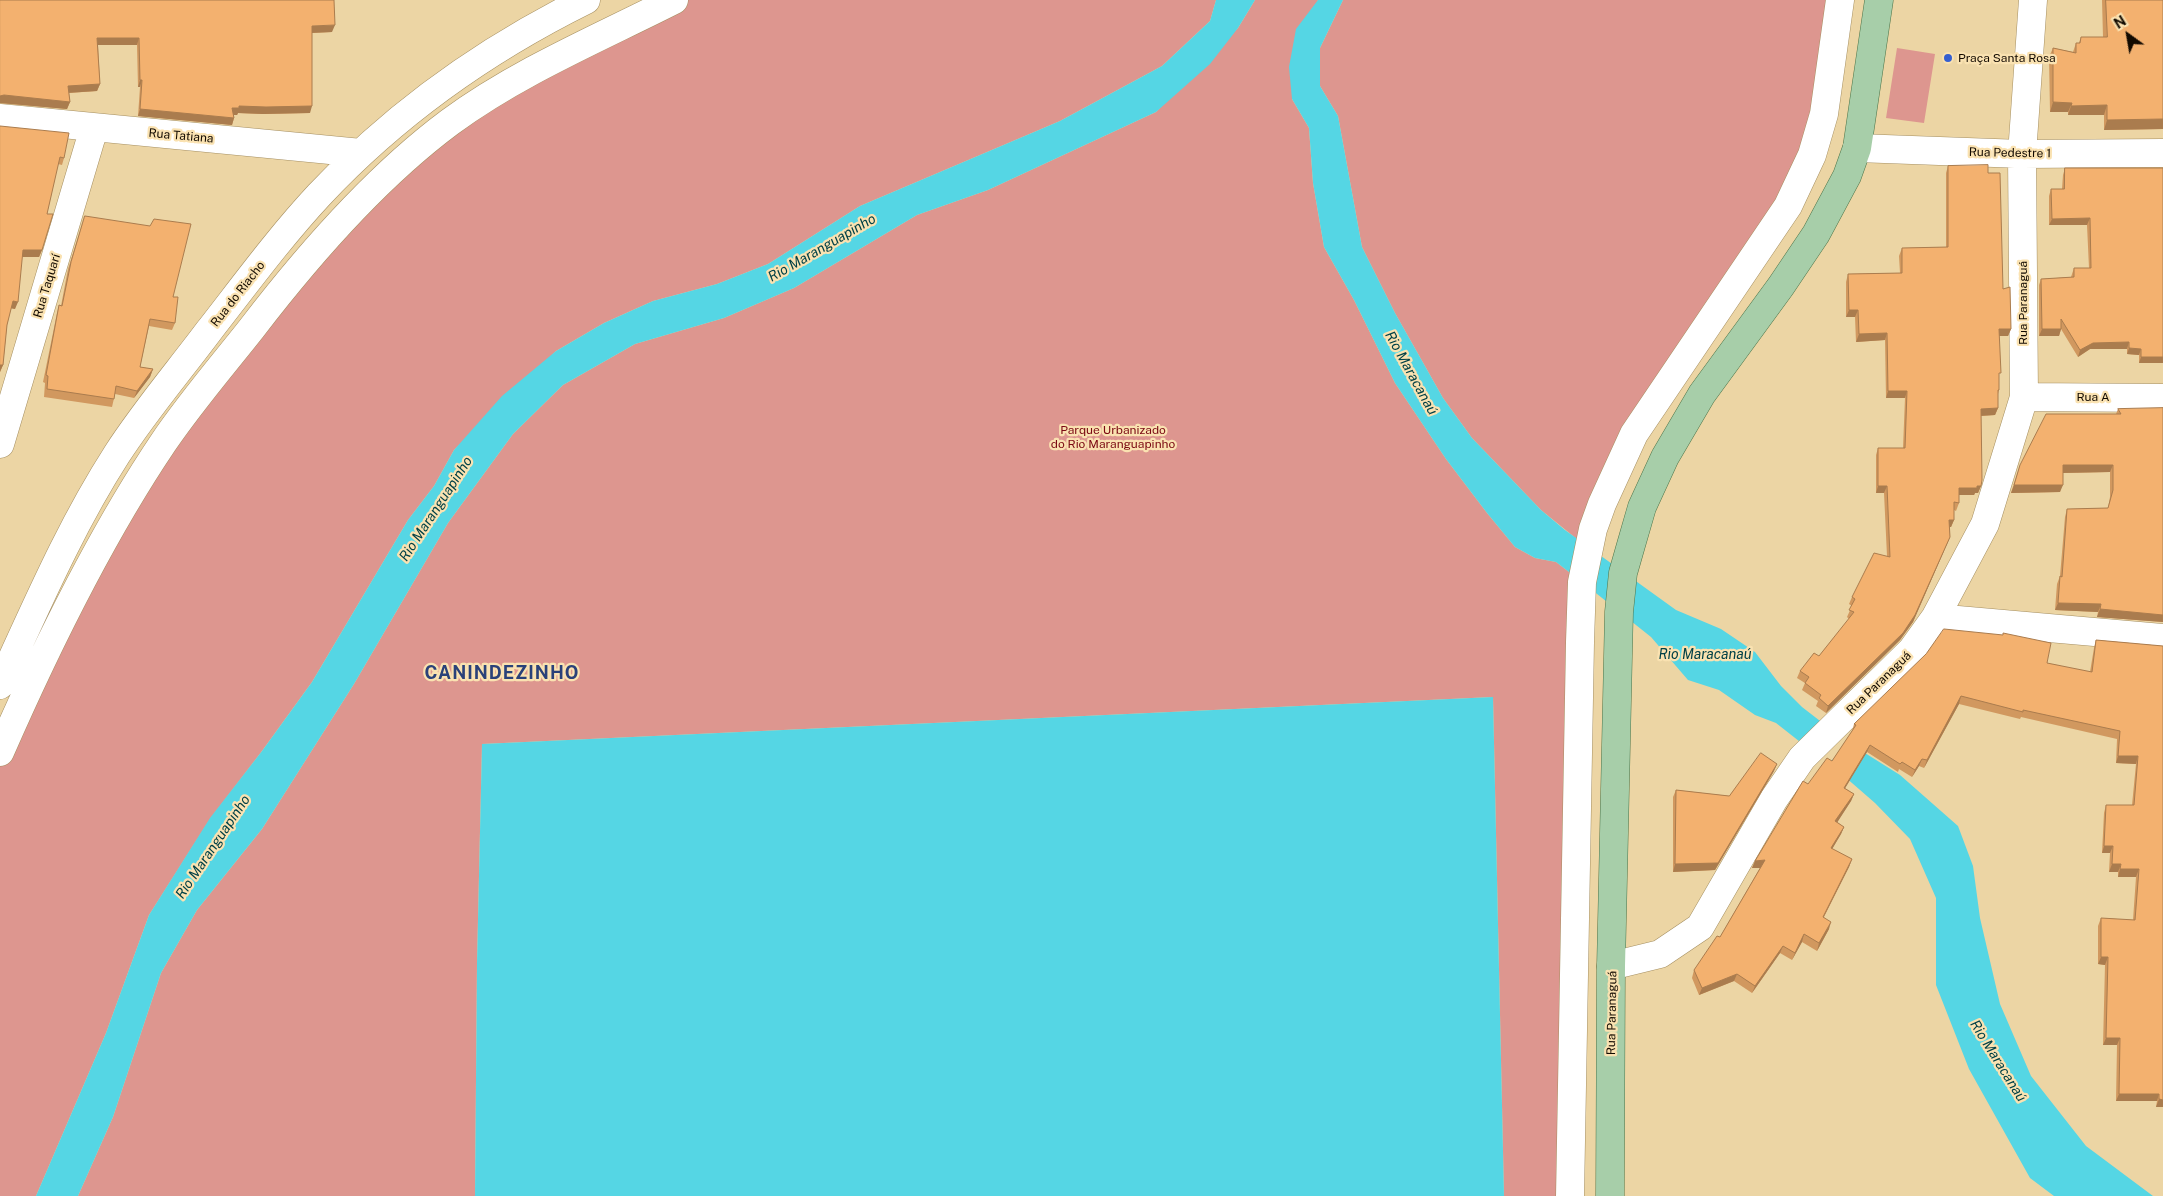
<!DOCTYPE html>
<meta charset="utf-8">
<style>
body{margin:0}
#map{position:relative;width:2163px;height:1196px;overflow:hidden;background:#ecd5a4;font-family:"Public Sans",sans-serif}
canvas{display:block}
.north{position:absolute;left:2103px;top:10px;width:50px;height:50px;-webkit-text-stroke:4px #fae2b1;paint-order:stroke;rotate:328deg;font-size:14px;font-weight:700;line-height:20px;text-align:center;color:#120a00}
.north::after{content:'';display:block;margin:auto;width:18px;height:22px;background:#120a00;clip-path:polygon(50% 0,100% 100%,50% 72%,0 100%)}
</style>
<div id="map">
<canvas width="2163" height="1196"></canvas>
<div class="north">N</div>
</div>
<script>
const g = document.querySelector('canvas').getContext('2d');
g.lineJoin = 'round';
function fillPath(path, color) { g.fillStyle = color; g.fill(path, 'evenodd'); }
function strokePath(path, color, width, dash) { g.strokeStyle = color; g.lineWidth = width; g.lineCap = dash ? 'butt' : 'round'; g.setLineDash(dash || []); g.stroke(path); }
function drawText(font, color, halo, rows, align = 'center') {
  g.font = font + ' "Public Sans",sans-serif'; g.lineWidth = 4.5; g.setLineDash([]); g.textBaseline = 'middle'; g.strokeStyle = halo; g.fillStyle = color; for (const [text, x, y, turn = 0] of rows) {
    g.save(); g.translate(x, y); g.rotate((+turn || 0) * Math.PI / 180); g.textAlign = isNaN(turn) ? turn : align; if (halo) g.strokeText(text, 0, 0); g.fillText(text, 0, 0); g.restore();
  }
}
fillPath(new Path2D(`
 M674,0H1216L1210,21L1162,66L1060,121L860,206L768,264L717,284L653,301L604,323L556,351L454,450L434,486L408,520L312,682L262,751L210,819L149,915L106,1033L36,1196H0V752L163,443L405,159Z
 M1255,0H1318L1292,99L1309,128L1313,183L1324,247L1354,300L1395,383L1446,459L1487,513L1515,547L1535,558L1556,562L1582,582L1570,1196H1504L1493,697L482,744L477,963L475,1196H78L113,1117L161,973L197,910L262,829L354,684L448,523L513,434L563,385L635,344L724,318L794,288L917,215L988,190L1156,112L1238,28Z
 M1343,0H1840L1824,113L1694,348L1588,548L1541,510L1472,438L1443,398L1395,313L1362,247L1338,116L1320,86V48Z
 M1897,48L1935,54L1924,123L1886,118Z`), '#dd968f');
fillPath(new Path2D(`
 M1216,0H1255L1238,28L1210,64L1156,112L988,190L917,215L794,288L724,318L635,344L563,385L513,434L448,523L354,684L262,829L197,910L161,973L113,1117L78,1196H36L106,1033L149,915L210,818L262,751L312,682L408,520L434,486L454,450L502,396L556,351L604,323L653,301L717,284L768,264L860,206L1060,121L1162,66L1210,21Z
 M1318,0H1343L1320,48V86L1338,116L1362,247L1395,313L1443,398L1472,438L1541,510L1565,530L1676,610L1721,629L1755,652L1781,686L1802,707L1824,724L1804,745L1776,723L1755,715L1719,690L1688,680L1651,637L1582,582L1556,562L1535,558L1515,547L1487,513L1446,459L1395,383L1354,300L1324,247L1313,183L1309,128L1292,99L1289,67L1296,29Z
 M1493,697L1504,1196H475L477,963L482,744Z
 M1849,743L1900,775L1958,826L1973,866L1980,918L2000,1004L2031,1076L2086,1146L2153,1196H2054L2030,1178L1969,1069L1936,985V898L1910,839L1875,803L1829,763Z`), '#55d6e4');
const minor = new Path2D(`
 M0,118L361,153
 M1857,148L2022,154L2163,153
 M2024,397L2163,398
 M0,444L94,128
 M1935,618L2163,638
 M0,685C36,607 70,527 117,454C144,412 178,372 208,332C244,286 279,238 319,195C395,114 487,49 586,0
 M0,752C46,647 99,538 163,443C190,403 222,366 252,328C308,255 376,177 450,122C518,72 599,38 674,0
 M1611,966L1660,954L1700,927L1774,799L1802,758L1912,650L1935,618L1985,524L2024,397L2022,154L2033,0
 M1570,1196L1580,642L1582,582L1593,529L1602,504L1634,434L1788,206L1812,155L1824,114L1840,0`);
const major = new Path2D(`
 M1610,1196L1611,966L1619,612L1623,573L1631,545L1642,507L1665,457L1702,394L1781,286L1816,234L1847,176L1857,148L1879,0`);
strokePath(minor, '#a58f61', 29);
strokePath(major, '#4d7449', 29);
strokePath(minor, '#fff', 28);
strokePath(major, '#a7cea9', 28);
fillPath(new Path2D(`
 M0,0L332,32L312,33L310,113L263,114L238,113L237,115H234V118L232,125L138,116L140,87H138L137,45H98L100,84L97,91L69,93L70,102L67,109L0,103Z
 M2102,0H2163V129L2104,130V115H2068V112H2050L2049,57L2053,48L2073,52L2076,43H2079L2081,37H2103Z
 M0,126L64,158L62,165L58,164L47,214L42,250L39,257H22L15,309L11,308L7,325L3,365L0,372Z
 M1948,166L1988,173L2003,289L2011,329L2008,336H1999V390L1998,394V408L1995,415L1981,416V486L1978,493H1975L1974,495H1959V503L1956,511L1954,510V520L1951,527H1950V537L1913,622L1900,640L1826,713L1816,706L1818,701L1802,690L1805,683L1797,678L1800,671L1819,656L1849,619L1847,617L1852,606L1849,604L1852,597L1887,556L1884,493H1876V455L1878,448H1903L1905,398H1886L1885,340L1856,342L1855,317H1846V282L1848,274L1900,273L1899,256L1902,248L1946,247V173Z
 M2065,168L2163,363H2139V355L2127,354V349H2090L2078,357L2061,329L2059,336H2039V285L2041,279L2071,277L2074,268H2089L2087,225H2049V196L2051,189H2062L2063,175Z
 M85,216L173,297L175,323L172,330L149,326L140,367L153,369L150,377L134,398L115,394L112,407L44,397L45,383L43,382L57,313L59,305L61,306L68,269Z
 M2163,408V622L2097,617L2098,612L2055,610L2057,584L2060,576L2065,517L2067,509L2108,508L2110,497V472L2063,473L2060,492L2011,493L2020,465L2116,414L2118,409Z
 M2096,640L2163,646V1107H2156L2157,1101H2116L2117,1045H2103L2105,965L2098,964V926L2101,918L2133,920L2136,877H2118V872H2109L2110,853H2102L2104,813L2106,805H2132L2136,764L2116,763L2117,739L2021,717L2020,719L1959,704L1924,768L1919,766L1912,777L1899,769L1898,772L1867,752L1845,788L1854,794L1851,801L1837,822L1844,827L1841,834L1832,849L1852,859L1849,867L1824,917L1829,929L1817,951L1802,942L1792,960L1780,953L1752,993L1734,981L1699,995L1692,978L1694,970L1720,937L1760,868H1752L1755,861L1808,784L1832,761L1852,732L1854,724L2047,663L2090,672L2094,648Z
 M1774,771L1715,870L1673,872V797L1676,790L1729,796Z`), '#d1985f');
fillPath(new Path2D(`
 M335,25L332,32L310,33L312,26Z
 M97,38H139L137,45H95Z
 M140,80H142L140,87H138Z
 M100,84L97,91L66,93L68,86Z
 M4,95L70,102L67,109L0,103V96Z
 M2053,102L2072,103L2068,112H2050Z
 M2107,105L2104,115H2068L2071,106Z
 M239,106H312L310,113L263,114L238,113L237,115H230L232,108Z
 M140,109L234,118L232,125L138,116Z
 M2163,119V129L2104,130L2107,120Z
 M2090,218L2087,225H2049L2052,219Z
 M23,250H42L39,257H20Z
 M13,301L18,302L15,309L10,308Z
 M1849,310H1858L1855,317H1846Z
 M1999,329H2011L2008,336H1996Z
 M2042,329H2061L2059,336H2039Z
 M1887,333L1885,340L1856,342L1859,334Z
 M2129,342L2127,349H2090L2078,357L2080,350L2093,343Z
 M2129,348L2141,349L2139,355L2127,354Z
 M2141,357H2163V363H2139Z
 M0,365H3L0,372Z
 M153,369L150,377L134,398L137,391Z
 M1888,391H1907L1905,398H1886Z
 M1998,408L1995,415L1978,416L1981,409Z
 M2063,465H2113L2110,472L2060,473Z
 M2014,485H2063L2060,492L2011,493Z
 M1878,486H1887L1884,493H1876Z
 M1977,486H1981L1978,493H1975L1974,495H1956L1959,488Z
 M1949,520H1954L1951,527H1947Z
 M1950,537L1913,622L1900,640L1826,713L1828,706Z
 M2058,603L2101,604L2098,612L2055,610Z
 M2100,609L2163,615V622L2097,617Z
 M1961,696L1959,704L1924,768L1927,760Z
 M1870,745L1867,752L1841,795L1844,788Z
 M2118,756H2138L2136,764L2116,763Z
 M1922,759L1919,766L1912,777L1915,770Z
 M1777,764L1774,771L1715,870L1673,872L1675,864Z
 M1854,794L1851,801L1833,829L1835,821Z
 M1844,827L1841,834L1828,856L1831,848Z
 M2104,846H2113L2110,853H2102Z
 M1852,859L1849,867L1820,924L1823,917Z
 M1765,860L1762,868H1752L1755,861Z
 M2112,864H2121L2118,872H2109Z
 M2120,869H2139L2136,877H2118Z
 M1831,922L1829,929L1817,951L1819,943Z
 M1804,934L1802,942L1792,960L1795,953Z
 M1783,946L1780,953L1752,993L1755,986Z
 M2101,957H2108L2105,965L2098,964Z
 M1737,974L1734,981L1699,995L1702,988Z
 M2106,1038H2120L2117,1045H2103Z
 M2119,1094H2159L2157,1101H2116Z
 M2159,1099L2163,1100V1107H2156Z`), '#aa7c4e');
const building = new Path2D(`
 M0,0H334L335,25L312,26V106L266,107L239,106V108H232L234,118L140,109L142,80H140L139,38H97L100,84L68,86L70,102L4,95L0,96Z
 M2106,0H2163V119L2107,120V105L2071,106L2072,103L2053,102V48L2076,53V43H2080L2081,37H2107Z
 M0,126L69,133L64,158L60,157L47,214H53L42,250H23L18,302L13,301L7,325L3,365H0Z
 M1988,165V173H2000L2003,289L2010,287L2011,329H1999L2001,373H1999V390H1998V408L1981,409L1982,480L1981,486H1977V488H1959V503L1954,502V520H1949L1950,537L1915,615L1903,633L1828,706L1819,698L1821,695L1805,683L1809,677L1800,671L1814,653L1819,656L1854,612L1849,610L1855,599L1852,597L1874,553L1890,557L1887,486H1878V448H1905L1907,391H1888L1887,333L1859,334L1858,310H1849L1848,274L1902,273V248L1948,247V166Z
 M2065,168H2163V357H2141V349L2129,348V342L2093,343L2080,350L2061,319V329H2042L2041,279L2074,277V268H2091L2090,218L2052,219L2051,189H2064Z
 M85,216L150,226L154,219L191,224L173,297H178L175,323L150,319L140,367L153,369L137,391L116,386L114,399L47,389L48,376L46,375L59,305L62,306L71,262Z
 M2163,408V615L2100,609L2101,604L2058,603L2060,576L2062,577L2067,509L2108,508L2113,490V465H2063V485H2014L2020,465L2046,414H2121L2118,409Z
 M1944,629L2003,635V633L2051,643L2047,663L2092,672L2096,640L2163,646V1100L2159,1099V1094H2119L2120,1038H2106L2108,957H2101V918L2135,920L2139,869H2120L2121,864H2112L2113,846H2104L2106,805H2134L2138,756H2118L2120,731L2023,710V712L1961,696L1927,760L1922,759L1915,770L1902,762L1900,764L1870,745L1844,788L1854,794L1835,821L1844,827L1831,848L1852,859L1823,917L1831,922L1819,943L1804,934L1795,953L1783,946L1755,986L1737,974L1702,988L1694,970L1717,936L1720,937L1765,860L1755,861L1803,781L1808,784L1827,758L1832,761L1856,725L1854,724L1926,654Z
 M1761,753L1777,764L1718,863L1675,864L1676,790L1729,796Z`);
fillPath(building, '#f3b16f');
strokePath(building, '#aa7c4e', 1);
for (const [x, y, r, color] of [
 [1948,58,5,"#355fcf"]
]) { const dot = new Path2D(); dot.arc(x, y, r, 0, 2 * Math.PI); g.fillStyle = color; g.fill(dot); strokePath(dot, '#fae2b1', 2); }
drawText('12px', '#120a00', '#fae2b1', [
 ["Praça Santa Rosa",1958,58]
], 'left');
drawText('12px', '#120a00', '#fae2b1', [
 ["Rua Tatiana",181,136,5],
 ["Rua Pedestre 1",2010,153,1],
 ["Rua Taquarí",47,286,-73],
 ["Rua do Riacho",238,294,-52],
 ["Rua Paranaguá",2023,303,-90],
 ["Rua A",2093,397],
 ["Rua Paranaguá",1879,683,-44],
 ["Rua Paranaguá",1612,1013,-89]
]);
drawText('12px', '#7a0812', '#fae2b1', [
 ["Parque Urbanizado",1113,430],
 ["do Rio Maranguapinho",1113,444]
]);
drawText('italic 14px', '#014046', '#fae2b1', [
 ["Rio Maranguapinho",822,248,-30],
 ["Rio Maracanaú",1411,373,61],
 ["Rio Maranguapinho",436,509,-57],
 ["Rio Maracanaú",1705,655],
 ["Rio Maranguapinho",213,847,-56],
 ["Rio Maracanaú",1998,1061,58]
]);
g.letterSpacing = '1px';
drawText('bold 18px', '#2a4179', '#fae2b1', [
 ["CANINDEZINHO",502,673]
]);
g.letterSpacing = '0px';
</script>
